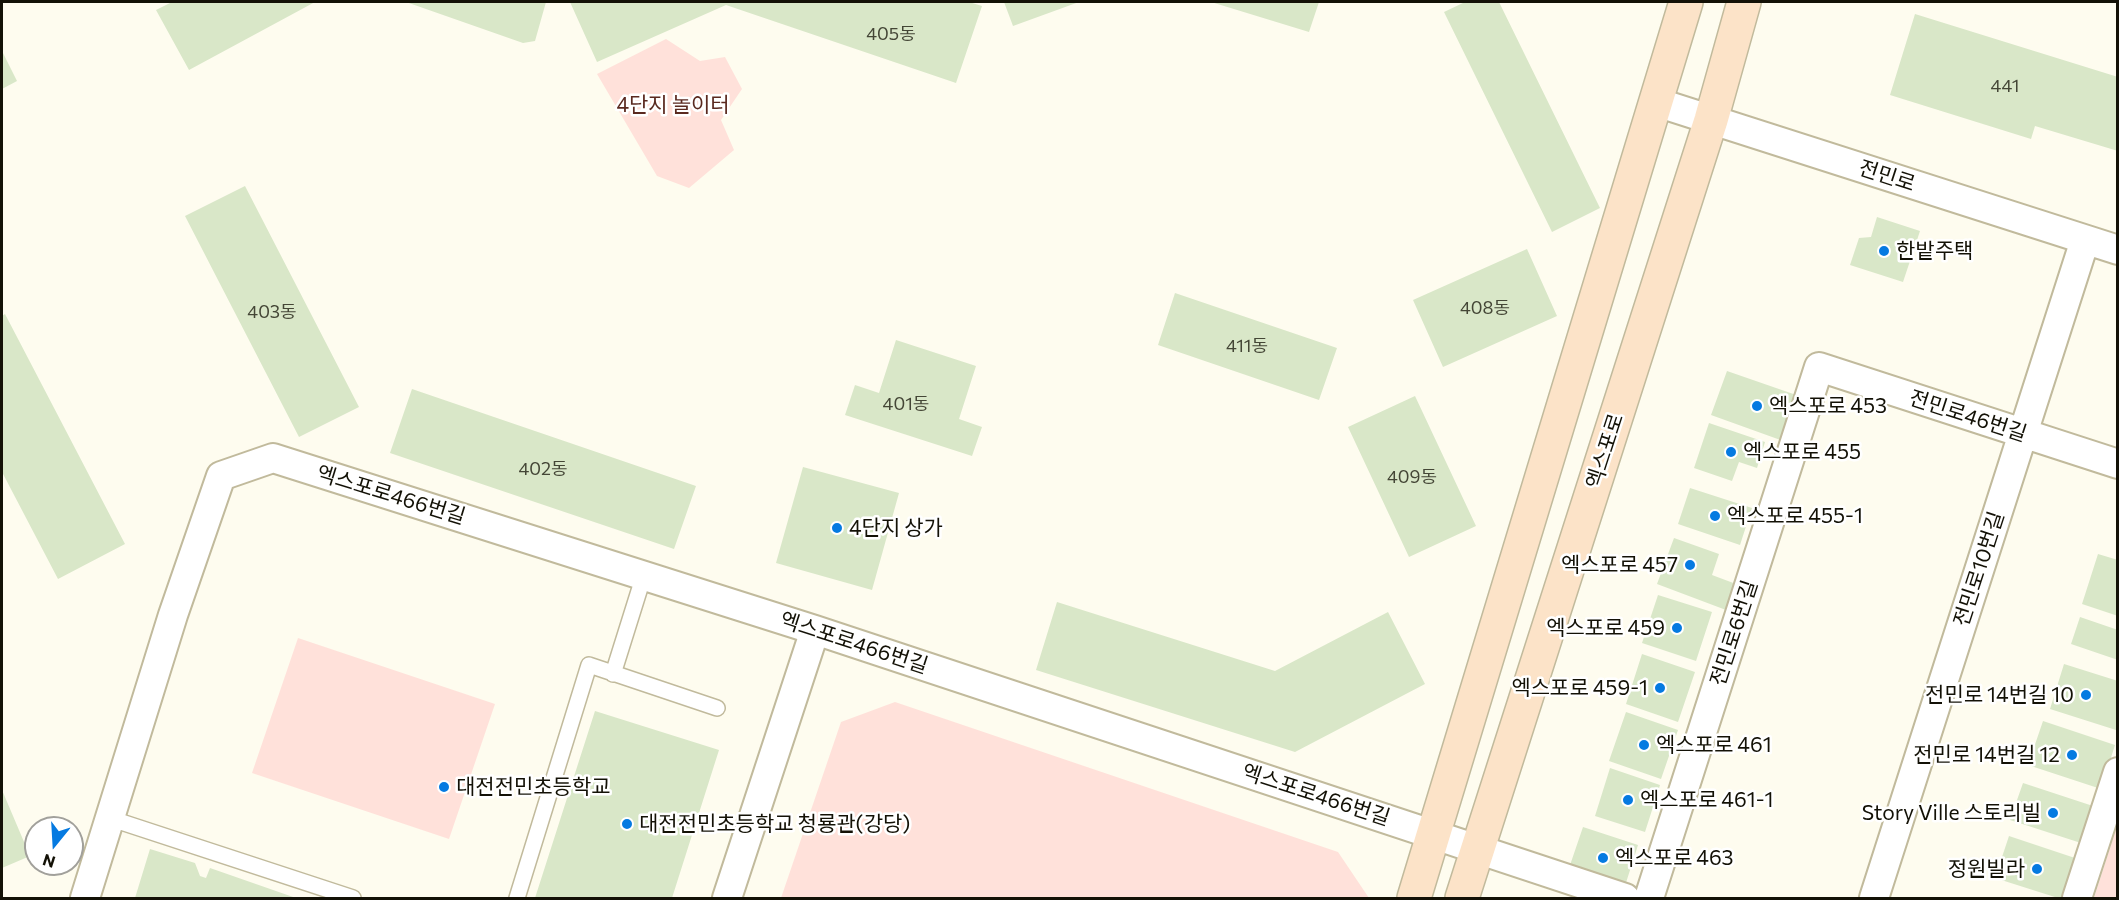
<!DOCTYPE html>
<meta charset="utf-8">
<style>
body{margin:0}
#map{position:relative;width:2119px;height:900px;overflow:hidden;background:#fefcef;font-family:Commissioner,sans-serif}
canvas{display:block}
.frame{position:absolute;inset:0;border:3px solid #131106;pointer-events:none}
.north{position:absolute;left:24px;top:816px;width:60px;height:60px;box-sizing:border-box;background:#fff;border:2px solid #a1a09b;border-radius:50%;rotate:198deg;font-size:16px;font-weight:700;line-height:24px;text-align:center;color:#131106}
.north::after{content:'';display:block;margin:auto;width:21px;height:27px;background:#057ae1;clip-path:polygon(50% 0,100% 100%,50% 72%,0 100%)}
</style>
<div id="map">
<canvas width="2119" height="900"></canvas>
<div class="frame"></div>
<div class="north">N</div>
</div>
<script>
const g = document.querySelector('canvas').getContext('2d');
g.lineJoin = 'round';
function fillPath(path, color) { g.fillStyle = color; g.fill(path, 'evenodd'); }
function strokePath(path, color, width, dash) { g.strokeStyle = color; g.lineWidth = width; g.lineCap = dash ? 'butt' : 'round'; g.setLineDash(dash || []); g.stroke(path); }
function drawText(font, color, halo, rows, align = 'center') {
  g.font = font + ' Commissioner,"Noto Sans KR",sans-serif'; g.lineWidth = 5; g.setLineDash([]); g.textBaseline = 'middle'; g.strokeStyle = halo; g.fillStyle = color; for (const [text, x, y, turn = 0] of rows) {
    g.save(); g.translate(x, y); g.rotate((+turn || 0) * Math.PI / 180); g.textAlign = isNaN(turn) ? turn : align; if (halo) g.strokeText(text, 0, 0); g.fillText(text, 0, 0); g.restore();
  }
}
fillPath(new Path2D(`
 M666,39L700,61L725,57L742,89L721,120L734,150L689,188L657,176L597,74Z
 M298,638L495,704L449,839L252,773Z
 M895,702L1338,852L1369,898H781L841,722Z
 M2117,826V898H2094Z`), '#ffe1da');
fillPath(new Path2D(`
 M172,2H315L189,70L156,10Z
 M406,2H546L535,41L523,43Z
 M570,2H969L982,6L956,83L726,5L597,62Z
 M1004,2H1079L1013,26Z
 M1211,2H1319L1309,32Z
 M1465,2H1499L1600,208L1552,232L1444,12Z
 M1915,14L2118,77V151L2035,126L2031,139L1890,95Z
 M2,51L17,81L2,89Z
 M245,186L359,407L299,437L185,216Z
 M1877,217L1920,231L1903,282L1850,265L1859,238L1871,237Z
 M1527,249L1557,316L1443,367L1413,300Z
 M1175,293L1337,348L1319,400L1158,345Z
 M5,314L125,544L58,579L2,472V316Z
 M896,340L976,366L959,419L982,427L972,456L845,415L855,385L879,393Z
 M1727,371L1802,397L1786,442L1711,415Z
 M412,389L696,486L674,549L390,453Z
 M1415,396L1476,526L1409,557L1348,427Z
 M1709,423L1765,442L1757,468L1739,462L1732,481L1694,468Z
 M803,467L899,493L872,590L776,563Z
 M1690,488L1752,508L1740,545L1678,524Z
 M1674,538L1719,554L1712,575L1736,584L1726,610L1657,584Z
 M2098,554L2118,560V616L2082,604Z
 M1658,595L1712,612L1696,661L1642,643Z
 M1057,602L1275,671L1388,612L1425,684L1295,752L1036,670Z
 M2080,617L2118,630V660L2071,644Z
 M1642,654L1695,672L1678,722L1626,704Z
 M2064,664L2118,681L2116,730L2050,709Z
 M595,711L719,750L672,898H535Z
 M1626,712L1678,730L1661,779L1609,761Z
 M2043,721L2115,745L2101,789L2028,765Z
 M1610,768L1660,785L1645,832L1595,816Z
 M2023,783L2096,807L2084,844L2010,820Z
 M2,790L30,856L2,868Z
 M1583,827L1638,845L1624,889L1568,871Z
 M2009,836L2078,859L2065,898H2058L1995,878Z
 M150,849L195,863L200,876L206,878L210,868L296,898H135Z`), '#d9e7c8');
const service = new Path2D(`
 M613,674L644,575
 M109,818L353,898
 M517,898L589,665L717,708`);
const minor = new Path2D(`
 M1656,102L2118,250
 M85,898L173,615L221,476L273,458L815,630L1625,898
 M727,898L815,630
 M1649,898L1819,367L2118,464
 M1874,898L2085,240
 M2077,898L2118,772`);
const secondary = new Path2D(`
 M1414,898L1686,2
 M1462,898L1711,120L1744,2`);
strokePath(service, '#c1ba9c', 18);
strokePath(minor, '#c1ba9c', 32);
strokePath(secondary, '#c1ba9c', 36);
strokePath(service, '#fff', 15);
strokePath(minor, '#fff', 28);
strokePath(secondary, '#fce3c8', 33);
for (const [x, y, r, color] of [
 [1884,251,6,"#057ae1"],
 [1757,406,6,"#057ae1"],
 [1731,452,6,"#057ae1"],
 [1715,516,6,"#057ae1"],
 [837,528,6,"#057ae1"],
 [1690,565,6,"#057ae1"],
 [1677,628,6,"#057ae1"],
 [1660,688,6,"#057ae1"],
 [2086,695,6,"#057ae1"],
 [1644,745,6,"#057ae1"],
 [2072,755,6,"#057ae1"],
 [444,787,6,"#057ae1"],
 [1628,800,6,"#057ae1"],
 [2053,813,6,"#057ae1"],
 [627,824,6,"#057ae1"],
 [1603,858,6,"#057ae1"],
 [2037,869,6,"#057ae1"]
]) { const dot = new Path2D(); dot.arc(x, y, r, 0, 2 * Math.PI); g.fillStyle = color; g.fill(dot); strokePath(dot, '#fff', 2); }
drawText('18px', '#444636', null, [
 ["405동",891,34],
 ["441",2005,86],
 ["408동",1485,308],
 ["403동",272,312],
 ["411동",1247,346],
 ["401동",906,404],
 ["402동",543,469],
 ["409동",1412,477]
]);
drawText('21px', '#5a291f', '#fff', [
 ["4단지 놀이터",673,105]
]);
drawText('21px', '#131106', '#fff', [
 ["전민로",1887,176,18],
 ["전민로46번길",1968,416,18],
 ["엑스포로",1605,451,-72],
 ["엑스포로466번길",391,495,17],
 ["전민로10번길",1979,569,-72],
 ["전민로6번길",1734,633,-72],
 ["엑스포로466번길",854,643,18],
 ["엑스포로466번길",1316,795,18]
]);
drawText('21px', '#131106', '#fff', [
 ["한밭주택",1896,251],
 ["엑스포로 453",1769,406],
 ["엑스포로 455",1743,452],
 ["엑스포로 455-1",1727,516],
 ["4단지 상가",849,528],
 ["엑스포로 457",1678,565,"right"],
 ["엑스포로 459",1665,628,"right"],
 ["엑스포로 459-1",1648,688,"right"],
 ["전민로 14번길 10",2074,695,"right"],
 ["엑스포로 461",1656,745],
 ["전민로 14번길 12",2060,755,"right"],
 ["대전전민초등학교",456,787],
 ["엑스포로 461-1",1640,800],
 ["Story Ville 스토리빌",2041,813,"right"],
 ["대전전민초등학교 청룡관(강당)",639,824],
 ["엑스포로 463",1615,858],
 ["정원빌라",2025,869,"right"]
], 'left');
</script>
